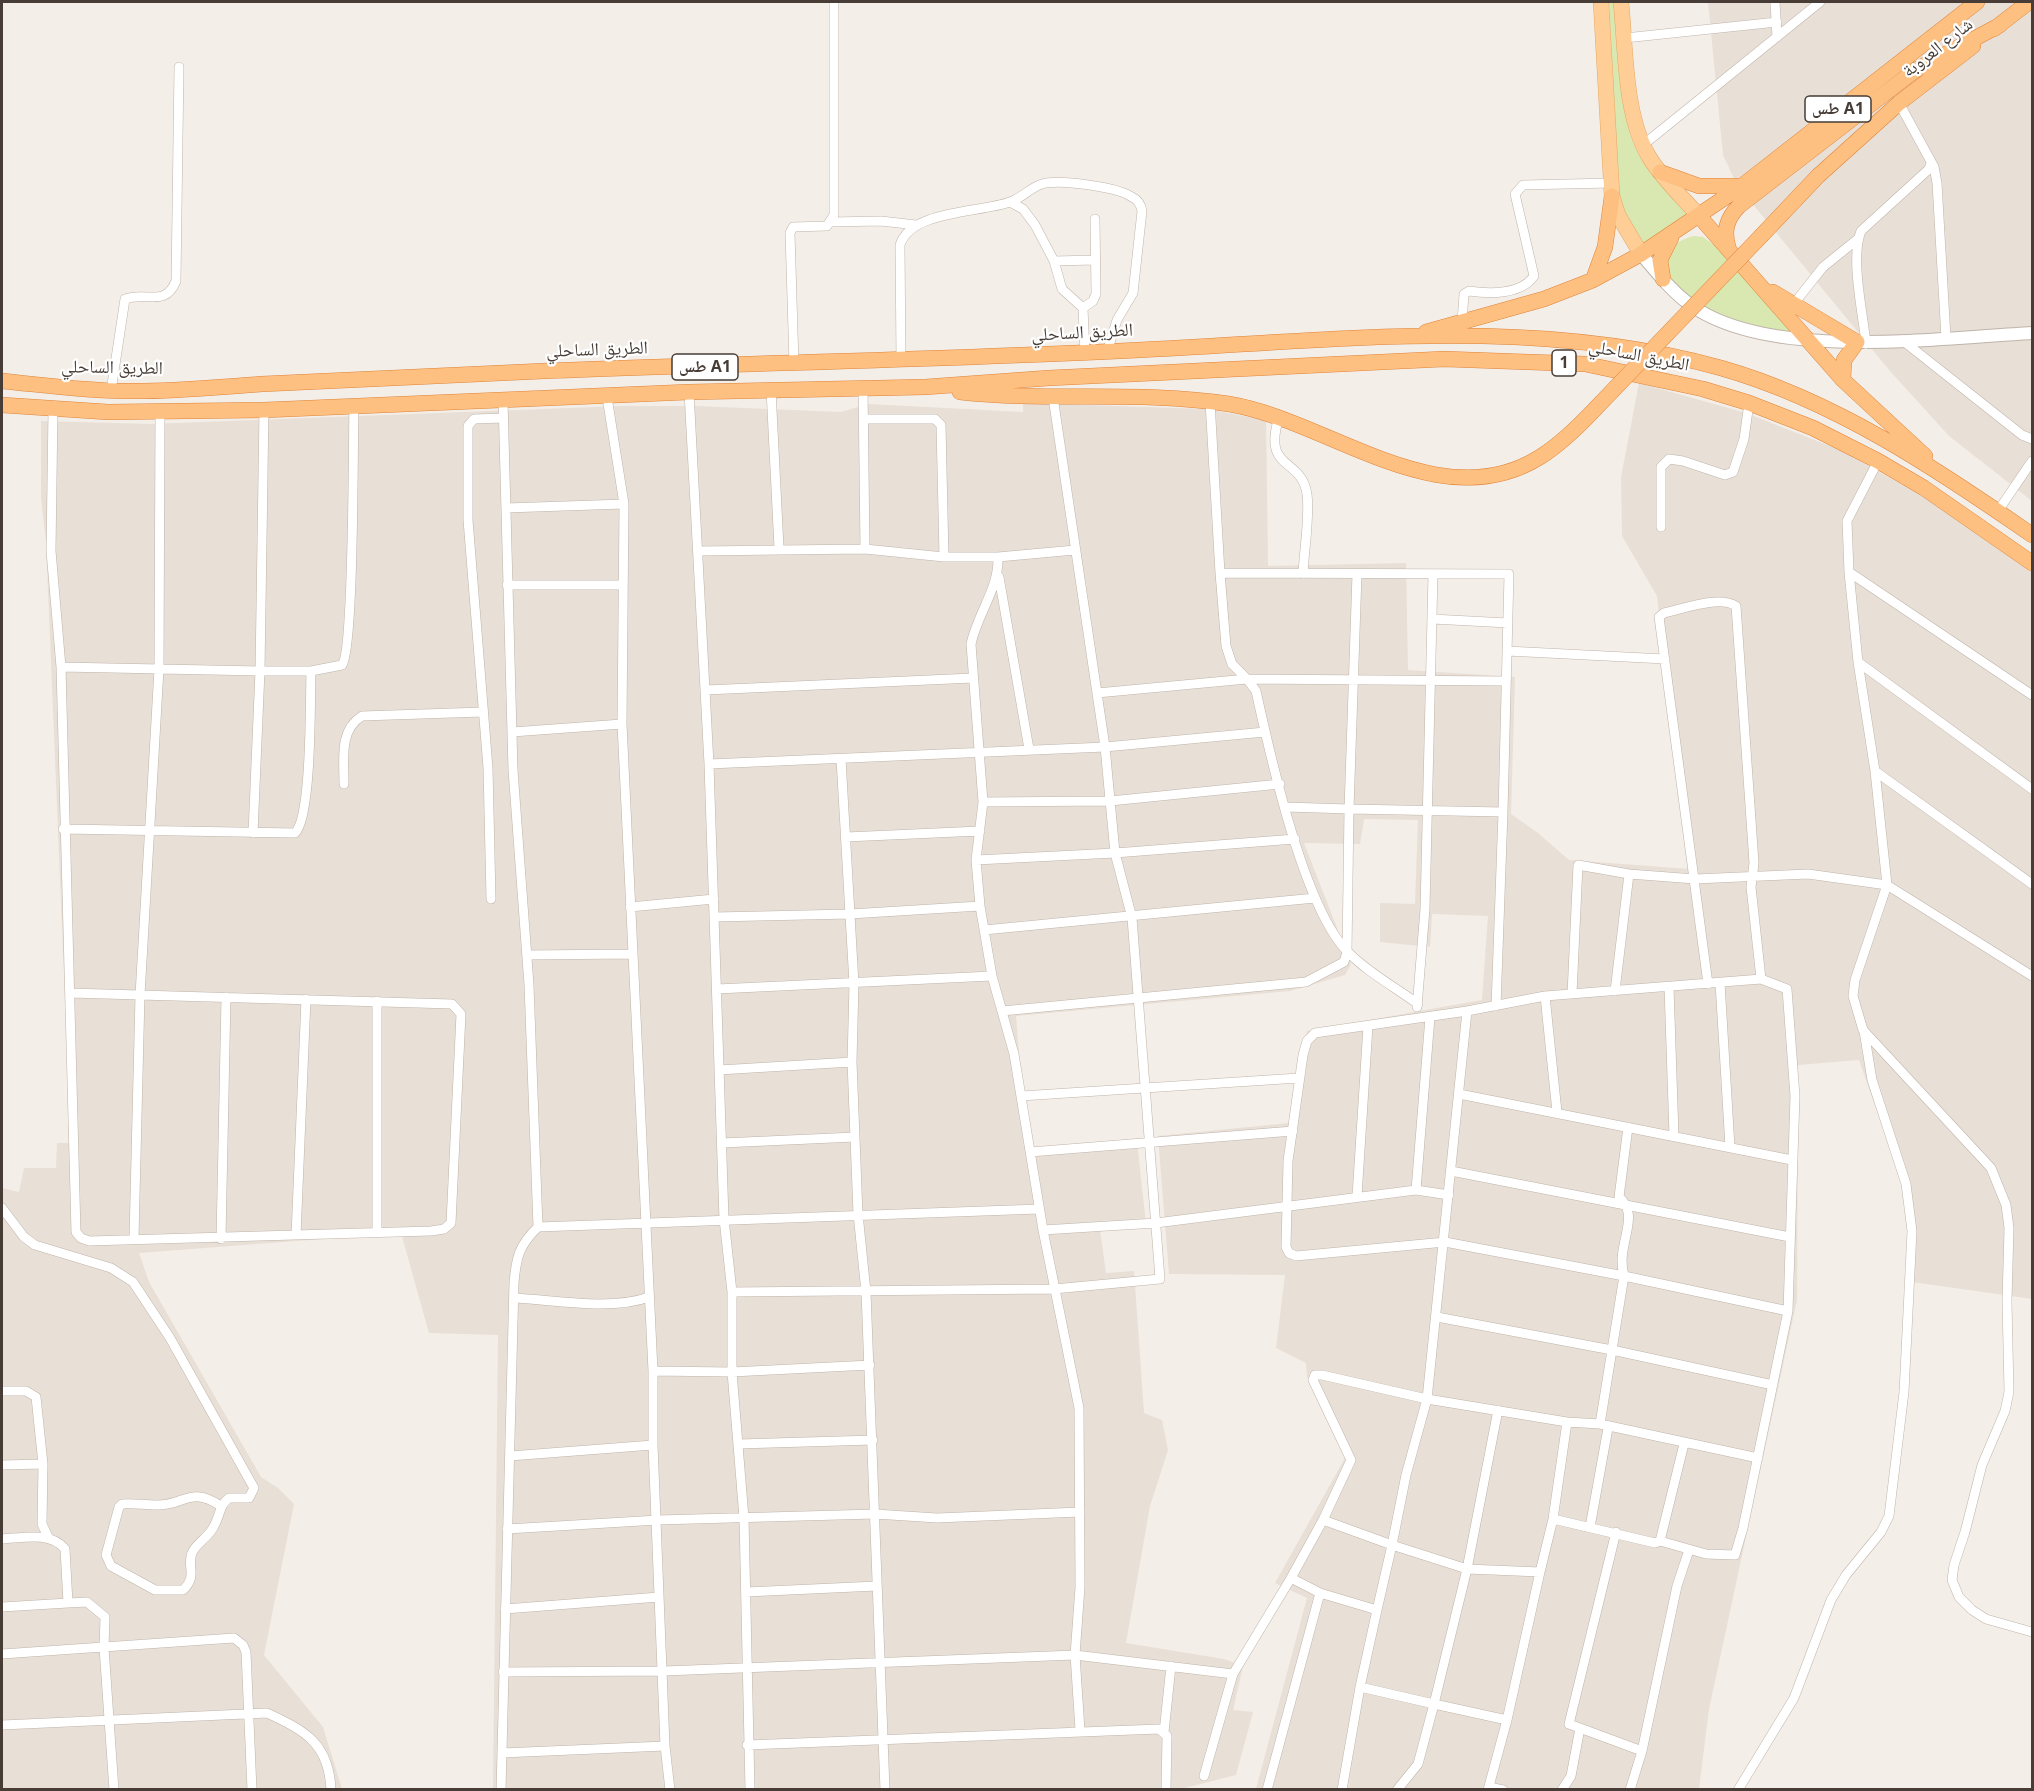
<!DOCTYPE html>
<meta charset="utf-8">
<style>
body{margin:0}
#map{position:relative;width:2034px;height:1791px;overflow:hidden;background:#f4eee8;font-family:"Noto Sans",sans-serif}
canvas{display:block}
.frame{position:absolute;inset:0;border:3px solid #473d36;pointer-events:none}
</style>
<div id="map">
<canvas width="2034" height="1791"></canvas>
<div class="frame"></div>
</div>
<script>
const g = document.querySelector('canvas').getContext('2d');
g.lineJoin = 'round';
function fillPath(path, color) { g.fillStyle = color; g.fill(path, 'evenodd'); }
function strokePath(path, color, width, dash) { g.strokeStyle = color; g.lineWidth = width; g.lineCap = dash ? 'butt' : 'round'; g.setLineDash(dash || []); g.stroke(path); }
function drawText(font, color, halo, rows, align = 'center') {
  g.font = font + ' "Noto Sans","Noto Naskh Arabic",sans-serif'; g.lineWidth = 4.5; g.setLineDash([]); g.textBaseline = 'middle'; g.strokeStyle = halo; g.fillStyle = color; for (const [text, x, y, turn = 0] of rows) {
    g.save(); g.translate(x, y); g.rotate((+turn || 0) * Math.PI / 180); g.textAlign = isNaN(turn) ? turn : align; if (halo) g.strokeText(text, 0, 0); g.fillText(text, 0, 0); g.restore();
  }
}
fillPath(new Path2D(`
 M1708,2H2032V501L1949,436L1890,371L1737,185L1723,155Z
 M1639,383L1746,413L1840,450L1929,500L2032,572V1299L1905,1281L1910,1228L1902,1183L1859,1060L1798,1065L1797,1300L1709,1709L1699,1789H1256L1307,1598L1275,1583L1345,1458L1327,1411L1307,1377L1306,1363L1276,1348L1285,1275L1169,1274L1158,1136L1289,1123L1297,1066L1307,1031L1482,1000L1488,916L1432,914L1430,947L1380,942V903L1415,904L1418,820L1364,819L1360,844L1304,843L1351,964L1345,975L1290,991L1016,1016L1022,1091L1032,1151L1137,1142L1146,1224L1100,1230L1106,1273L1134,1271L1144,1413L1162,1420L1168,1450L1150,1506L1126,1643L1224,1659L1243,1666L1233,1710L1253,1712L1236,1775L1177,1790L493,1789L498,1335L429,1333L401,1233L139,1253L149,1282L261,1477L278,1488L294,1504L264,1655L323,1727L342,1789L2,1790V1188L19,1192L24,1168H56L57,1143H71L46,542L41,498V421L150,424L622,406H695L841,412L868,404L1023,412V403L1205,409L1266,420L1268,566L1406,563L1408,670L1515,677L1511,814L1538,833L1569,860L1689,869L1657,596L1622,536L1621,477Z`), '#e8dfd6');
fillPath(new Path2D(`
 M1609,2H1616C1620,39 1620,113 1634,145C1645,171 1670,193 1688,215L1644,246L1626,218L1619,196Z
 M1694,236L1703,237L1717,247L1789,330L1791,333L1788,336C1754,325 1661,306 1667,259C1669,245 1682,239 1694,236Z`), '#d9e8b0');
const minor = new Path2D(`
 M1775,2L1777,37
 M1625,38L1777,22
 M1899,103L1934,167L1937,183L1946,338
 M1643,145L1820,2
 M1010,202L1023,209L1035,225L1054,261L1062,289L1083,308L1085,353
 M832,222L881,221L916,225
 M1054,261L1095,260
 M1793,305L1823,267L1859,238
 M1083,308L1093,301L1096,294L1095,219
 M1462,322L1464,294L1469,291C1489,294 1521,295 1534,276L1515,194L1523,185L1611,183
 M1902,340L2022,435L2032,439
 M1866,344C1863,313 1850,258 1861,231L1929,169L1931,163
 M901,360L900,245C911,210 979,213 1010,202C1022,198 1031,187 1042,184C1060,179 1117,187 1132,197C1138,200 1141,205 1142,211L1133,293L1117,320L1107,352
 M794,364L790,233L793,227L827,226L834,215V2
 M863,387L865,549
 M771,390L779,548
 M111,391L125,299C146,291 165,308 176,281L179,67
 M689,392L709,764L724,1219L732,1292V1372L744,1518L750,1790
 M607,397L624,504L622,724L653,1371V1445L665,1746L670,1790
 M503,400L513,770L529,985L538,1227
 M1210,402L1220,573
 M53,410L51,551L61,667L76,1232L81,1238L89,1241L431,1231L444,1229L451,1223L461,1014L452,1004L70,993
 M1279,417C1262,472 1301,456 1307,494C1310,517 1304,550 1303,574
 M864,419H935L941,425L944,557
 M1878,461L1847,521L1849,572L1858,662L1875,771L1887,885L1855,980L1853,996L1863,1030L1991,1168L2006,1205L2009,1228L2007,1301L2009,1392L2005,1411L1982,1465L1965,1532L1954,1565L1952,1580L1959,1597L1972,1610L1986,1619L2032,1632
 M506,508L624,504
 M1998,511L2032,461
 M1661,527V467L1669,459L1683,461L1725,475L1733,472L1744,439L1749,403
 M699,551L865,549L944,557H998C999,589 978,612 971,644L983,802L976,860L980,906L992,976L1014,1054L1043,1230L1079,1408L1080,1587L1075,1655L1080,1730
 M998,557L1075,550
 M1849,572L2032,695
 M999,577L1029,749
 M507,585H622
 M1432,619L1508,623
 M1507,651L1665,659
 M1858,662L2032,789
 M61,667L260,671H311L342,665C354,651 353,438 354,404
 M706,690L973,678
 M1097,693L1247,679L1256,691C1270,755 1304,909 1348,952C1367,972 1395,987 1418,1004
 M512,732L622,724
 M841,759L854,984L852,1062L858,1214L866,1292L885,1790
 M709,764L1105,747L1265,732
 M1875,771L2032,884
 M344,784C344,759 339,730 362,716L483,712
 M983,802L1110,801L1280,784
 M1286,807L1349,809L1357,574
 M1503,812C1505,733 1507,653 1509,574L1220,573L1226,646L1232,664L1247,679L1506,681
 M63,829L295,833C312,817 310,699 311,671
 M253,833L260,671L264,410
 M846,837L980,831
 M976,860L1115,853L1295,839
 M491,899L488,768L468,520V426L474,419L503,418
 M630,907L714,899
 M715,917L850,914L980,906
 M984,930L1315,898
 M527,955L632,954
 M1720,983L1730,1147
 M1708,984L1659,617L1664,613C1683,609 1719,595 1736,606L1754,863L1751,887L1761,979
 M1669,987L1674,1136
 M717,989L992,976
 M1615,991L1629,874L1695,879L1808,874L1887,885L2032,976
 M1572,994L1578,865L1629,874
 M1545,996L1557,1112
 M377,1001V1231
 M1417,1007L1425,909L1433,574
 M1002,1011L1306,982L1344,962L1347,952L1349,809L1503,812L1496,1006
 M1467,1011L1427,1399L1567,1422L1600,1424L1758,1458
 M719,1070L852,1062
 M1459,1094L1792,1160
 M1021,1096L1299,1078
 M722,1143L855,1137
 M1030,1152L1293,1131
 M1451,1171L1790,1237
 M1416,1190L1430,1017
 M1357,1196L1368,1026
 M2,1208L24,1237L35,1245L111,1268L133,1282L170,1338L254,1488L249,1498H229C219,1505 220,1516 214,1526C210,1536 198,1542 193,1551C185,1565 199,1575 183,1590H155L111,1566L106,1555L119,1507L122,1504C134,1503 144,1505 156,1505C185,1506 189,1485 221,1506
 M1043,1230L1156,1223L1416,1190L1449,1195
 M296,1235L306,999
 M134,1238L140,995L159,669L160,411
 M221,1239L226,997
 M732,1292L1054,1289L1160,1279L1132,918L1115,853L1105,747L1053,397
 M514,1298C554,1300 611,1311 649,1297
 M1437,1317L1612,1350L1773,1385
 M653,1371L732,1372L870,1365
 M2,1391H26L36,1397L43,1464L42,1524L48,1537
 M1600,1424L1624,1276C1615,1244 1642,1217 1619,1197L1628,1127
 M739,1444L873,1440
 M510,1456L653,1445
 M2,1465L43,1464
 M1553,1519L1655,1543L1660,1541L1684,1444
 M1590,1527L1608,1428
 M507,1529L658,1520L875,1514L937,1518L1080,1512
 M1616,1532L1569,1724L1642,1751L1677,1586L1689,1550
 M2,1539C22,1538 50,1531 65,1549L68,1603L87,1602L105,1617L104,1648L114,1790
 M1660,1541L1706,1554L1735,1555L1743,1528L1788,1311L1795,1096L1787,989L1761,979L1545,996L1467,1011L1315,1033L1307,1041L1303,1055L1288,1161L1286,1247L1289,1253L1296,1256L1445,1242L1624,1276L1788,1311
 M1540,1572L1553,1519L1567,1422
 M1291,1578L1323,1520L1351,1460L1313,1380L1315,1375H1322L1427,1399L1406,1475L1392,1545L1323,1520
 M746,1592L877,1586
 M1320,1593L1377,1610L1392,1545L1467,1569L1434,1704L1507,1720L1540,1572L1467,1569L1498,1410
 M2,1607L68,1603
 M505,1609L659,1597
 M2,1654L234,1638L243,1645L246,1652L252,1790
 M503,1672L664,1671L1075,1655L1233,1674
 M1360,1687L1434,1704L1418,1764L1397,1790
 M2,1725L267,1713C306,1731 329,1744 331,1790
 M1164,1732L1171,1666
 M747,1745L1159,1729L1167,1736L1166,1790
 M502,1753L665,1746
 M1204,1776L1233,1674L1291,1578L1320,1593L1267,1790
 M1489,1787L1503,1790
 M501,1790L514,1283C516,1258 519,1245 538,1227L1039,1209
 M1342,1790L1360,1687L1377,1610
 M1488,1790L1507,1720
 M1562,1790L1571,1776L1580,1728
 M1630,1790L1642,1751
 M1738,1790L1794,1698L1831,1600L1846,1575L1881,1532L1889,1516L1904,1392L1912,1231L1906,1184L1872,1080L1864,1031`);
const tertiary = new Path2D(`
 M1641,254C1656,271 1670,290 1688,303C1765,362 1939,338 2032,333`);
const primary = new Path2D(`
 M1601,2L1612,196L1618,215L1641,254
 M1621,2C1626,50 1624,119 1651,160C1664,180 1683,198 1699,216`);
const trunk = new Path2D(`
 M1994,29L2029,2
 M1660,172L1699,186H1742
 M1699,216L1843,380L1925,456
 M1763,234L1818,176L1899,103L1973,46
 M1729,250C1723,232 1726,219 1739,206L1914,71L2000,25
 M1663,279L1660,260L1671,238
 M1593,280L1605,247L1612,196
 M1773,292L1857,342L1844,360L1843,380
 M1426,332L1544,299L1593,280L1641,254L1742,186L1977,2
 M2,381C43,385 85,391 126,391C171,392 217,387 262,384C356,380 450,375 544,371C742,363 941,360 1139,350C1331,341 1533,315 1721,368C1834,400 1937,469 2032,535
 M960,392C1049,402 1140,390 1229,404C1328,420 1440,520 1540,457C1561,444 1578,427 1595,409
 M2,405L108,412L264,410L689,392L925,387L1049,378L1444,359L1585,364L1703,389L1749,403L1813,428L1878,461L1924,488L2032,563`);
strokePath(minor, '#bfb4aa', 10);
strokePath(tertiary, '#bfb4aa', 14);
strokePath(primary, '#e4a865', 16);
strokePath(trunk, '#de8338', 16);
strokePath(minor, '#fff', 9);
strokePath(tertiary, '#fff', 12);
strokePath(primary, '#fece96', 15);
strokePath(trunk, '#fec080', 15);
const trunkBridge = new Path2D(`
 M1595,409L1763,234`);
strokePath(trunkBridge, '#de8338', 16, []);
strokePath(trunkBridge, '#fec080', 15);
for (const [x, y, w] of [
 [1838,109,66],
 [1564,363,24],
 [705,367,66]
]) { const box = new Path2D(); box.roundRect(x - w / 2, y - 13, w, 26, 4.5); g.fillStyle = '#fff'; g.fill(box); strokePath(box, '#473d36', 1.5); }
drawText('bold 16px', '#473d36', null, [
 ["طس A1",1838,109],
 ["1",1564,363],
 ["طس A1",705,367]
]);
drawText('18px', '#473d36', '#fff', [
 ["شارع العروبة",1938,48,-38],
 ["الطريق الساحلي",1082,333,-3],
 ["الطريق الساحلي",597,350,-2],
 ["الطريق الساحلي",1639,356,11],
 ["الطريق الساحلي",112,368,1]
]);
</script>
